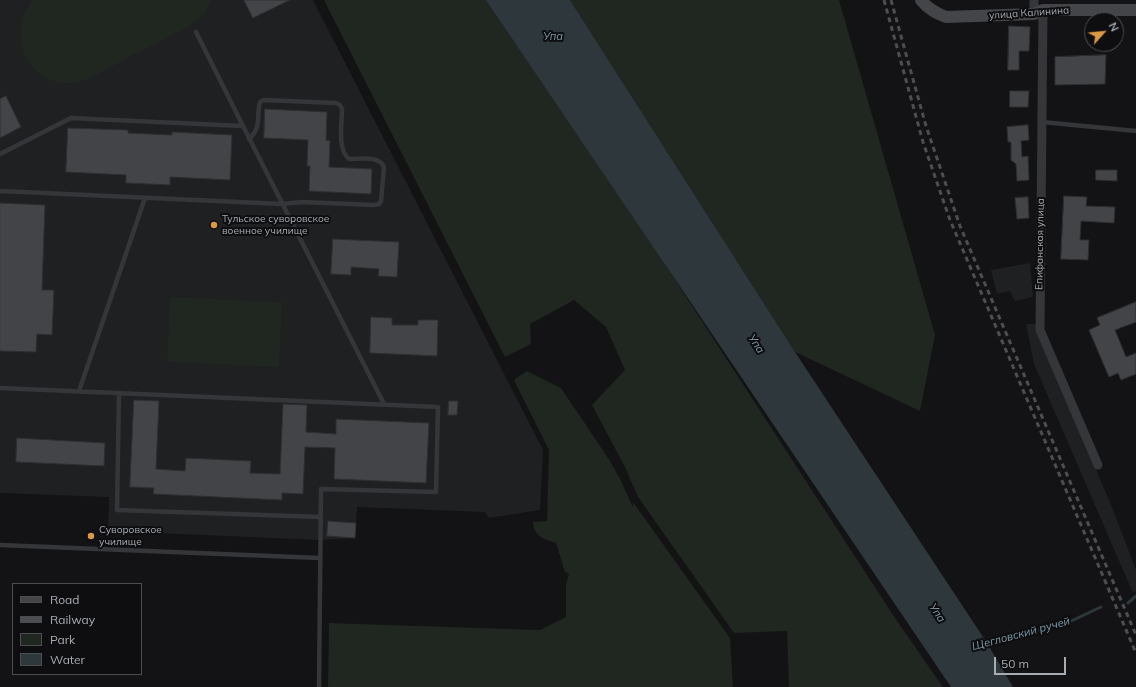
<!DOCTYPE html>
<meta charset="utf-8">
<style>
body{margin:0}
#map{position:relative;width:1136px;height:687px;overflow:hidden;background:#131315;font-family:Mulish,sans-serif}
canvas{display:block}
.legend{position:absolute;left:12px;top:583px;width:130px;height:92px;box-sizing:border-box;background:#0e0e10;border:1px solid #4b4d51;margin:0;padding:5px 7px;list-style:none;font-size:12px;color:#a7acb3}
.legend li{display:flex;align-items:center;gap:8px;height:20px}
.legend b{width:20px;border:1px solid #4b4d51}
.north{position:absolute;left:1084px;top:12px;width:40px;height:40px;box-sizing:border-box;background:#0e0e10;border:1px solid #4b4d51;border-radius:50%;rotate:63deg;font-size:11px;font-weight:700;line-height:16px;text-align:center;color:#a7acb3}
.north::after{content:'';display:block;margin:auto;width:14px;height:18px;background:#db9845;clip-path:polygon(50% 0,100% 100%,50% 72%,0 100%)}
.scale{position:absolute;left:994px;top:657px;width:72px;height:18px;box-sizing:border-box;border:2px solid #a7acb3;border-top:0;padding-left:5px;font-size:12px;line-height:14px;white-space:nowrap;color:#a7acb3;-webkit-text-stroke:3px #0e0e10;paint-order:stroke}
</style>
<div id="map">
<canvas width="1136" height="687"></canvas>
<ul class="legend">
<li><b style="height:5px;background:#434549"></b>Road</li>
<li><b style="height:5px;background:#4c4e52"></b>Railway</li>
<li><b style="height:11px;background:#202620"></b>Park</li>
<li><b style="height:11px;background:#2e373c"></b>Water</li>
</ul>
<div class="north">N</div>
<div class="scale">50 m</div>
</div>
<script>
const g = document.querySelector('canvas').getContext('2d');
g.lineJoin = 'round';
function fillPath(path, color) { g.fillStyle = color; g.fill(path, 'evenodd'); }
function strokePath(path, color, width, dash) { g.strokeStyle = color; g.lineWidth = width; g.lineCap = dash ? 'butt' : 'round'; g.setLineDash(dash || []); g.stroke(path); }
function drawText(font, color, halo, rows, align = 'center') {
  g.font = font + ' Mulish,sans-serif'; g.lineWidth = 4; g.setLineDash([]); g.textBaseline = 'middle'; g.strokeStyle = halo; g.fillStyle = color; for (const [text, x, y, turn = 0] of rows) {
    g.save(); g.translate(x, y); g.rotate((+turn || 0) * Math.PI / 180); g.textAlign = isNaN(turn) ? turn : align; if (halo) g.strokeText(text, 0, 0); g.fillText(text, 0, 0); g.restore();
  }
}
fillPath(new Path2D(`
 M0,0H313L543,450L540,510L489,518L485,512L357,507L355,538L320,540L108,531L109,497L0,493Z
 M1030,263L1033,297L1015,301L1010,291L997,294L991,270Z
 M1026,324H1038V336L1110,502L1136,570V591L1133,593L1034,364Z`), '#1f2022');
fillPath(new Path2D(`
 M33,0H212L203,16L189,26L88,79C35,100 0,36 33,0Z
 M324,0H493L895,618L943,687H789L787,631L734,633L638,497L624,465L592,405L625,370L606,327L574,300L530,324L531,344L505,357Z
 M570,0H839L935,335L920,411L795,352Z
 M170,297L282,302L279,367L167,362Z
 M527,371L561,388L610,461L621,481L633,507V502L730,638L733,687H328L329,623L540,630L566,617V585L569,574L565,572L556,543C543,539 534,536 533,522L547,521L549,450L514,380Z`), '#202620');
fillPath(new Path2D(`
 M486,0H570L795,352L987,643L1013,687H951Z`), '#2e373c');
strokePath(new Path2D(`
 M1128,603L1136,596
 M983,644L1067,623L1101,607`), '#2e373c', 3);
const building = new Path2D(`
 M244,0H290L253,18Z
 M1009,26L1030,27L1029,51H1019V70H1008Z
 M1106,55L1105,84L1055,85V57Z
 M1010,91H1029L1028,107H1010Z
 M6,96L21,127L0,138V99Z
 M265,109L327,112L326,140L330,141L329,167L372,169L371,194L309,191L310,166H307L308,140L264,138Z
 M1028,125L1029,140L1021,141L1022,157L1028,156L1029,180L1017,181L1016,164L1011,160V142H1008L1007,127Z
 M68,128L128,130V133L172,135V132L232,135L230,180L170,177V185L126,183V175L66,172Z
 M1096,170H1117V181L1096,180Z
 M1064,196L1087,197L1086,206L1115,207L1114,223L1081,221L1080,240H1089L1088,260L1061,259Z
 M1028,197L1029,218L1017,219L1015,198Z
 M0,203L45,205L42,290H54L52,335L37,334L36,352L0,351Z
 M333,239L399,242L397,277L378,276L379,269L351,267V275L331,274Z
 M1136,302V322L1115,330L1126,357L1136,353V374L1121,380L1118,373L1109,377L1089,330L1100,325L1097,318Z
 M371,317L392,318V325H418V320H438L437,356L370,353Z
 M134,400L159,401L156,469L185,471L186,458L251,461L250,473L280,474L283,404L307,405L306,432L336,434V419L429,423L426,483L334,479L335,448L305,447L303,494L282,493V500L153,494L154,488L130,487Z
 M449,401H458L457,415H448Z
 M17,438L105,443L104,466L16,462Z
 M328,521L356,523L355,538L327,536Z`);
fillPath(building, '#424447');
strokePath(building, '#2e2e30', 1);
strokePath(new Path2D(`
 M196,32L243,126
 M1042,122L1136,131
 M0,154L71,118L243,126L384,404
 M0,191L282,204L302,202L374,205L379,204L381,201L384,167C379,155 360,159 349,159C337,149 342,123 342,109L340,105L336,103L264,100L260,102C256,117 262,127 249,139
 M0,388L438,407L436,492L321,489L319,687
 M79,391L145,198
 M119,393L117,510L321,517
 M0,545L320,558`), '#353639', 4.5);
strokePath(new Path2D(`
 M1034,0V14
 M1043,10L1040,330L1098,465`), '#353639', 9);
strokePath(new Path2D(`
 M921,0C928,9 936,13 946,17L1034,14L1043,10H1136`), '#434549', 12);
strokePath(new Path2D(`
 M884,0L923,142L950,220L1136,653
 M891,0L926,126L960,226L1136,635`), '#4c4e52', 3, [5, 4]);
for (const [x, y, r, color] of [
 [214,225,4,"#db9845"],
 [91,536,4,"#db9845"]
]) { const dot = new Path2D(); dot.arc(x, y, r, 0, 2 * Math.PI); g.fillStyle = color; g.fill(dot); strokePath(dot, '#0e0e10', 1.5); }
drawText('10px', '#a7acb3', '#0e0e10', [
 ["улица Калинина",1029,13,-4],
 ["Епифанская улица",1040,244,-89]
]);
drawText('10px', '#a7acb3', '#0e0e10', [
 ["Тульское суворовское",222,219],
 ["военное училище",222,231],
 ["Суворовское",99,530],
 ["училище",99,542]
], 'left');
drawText('italic 11px', '#819cab', '#0e0e10', [
 ["Упа",553,37],
 ["Упа",756,344,56],
 ["Упа",937,613,56],
 ["Щегловский ручей",1021,634,-15]
]);
</script>
